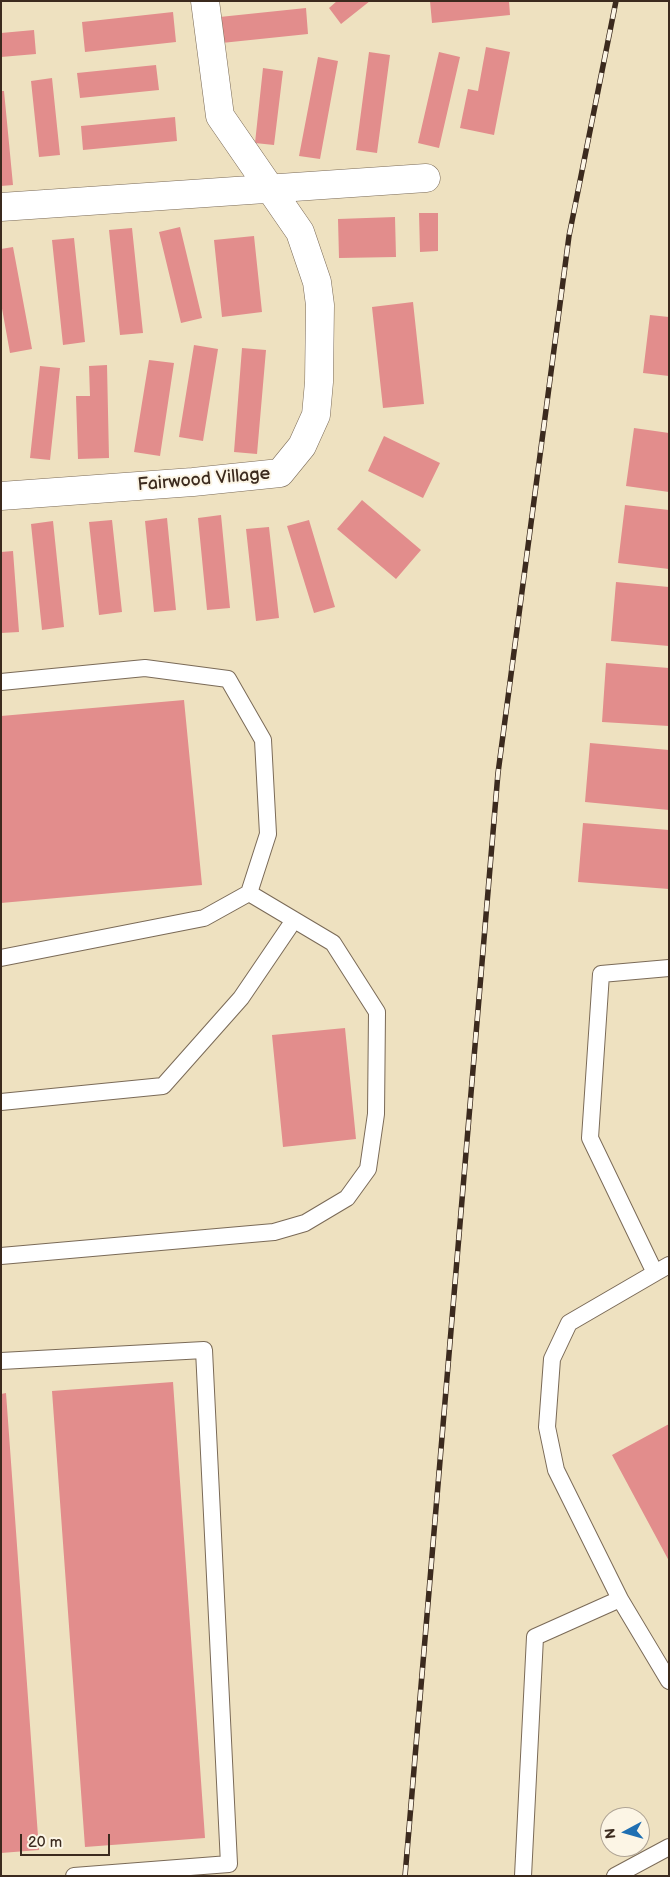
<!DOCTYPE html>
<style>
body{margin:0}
#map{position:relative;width:670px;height:1877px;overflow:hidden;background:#eee1c0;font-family:"Balsamiq Sans",sans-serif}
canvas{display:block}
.frame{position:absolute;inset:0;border:2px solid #3b2a1e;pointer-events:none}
.north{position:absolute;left:600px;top:1807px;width:50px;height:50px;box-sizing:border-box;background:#fcf5e5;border:1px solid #afa495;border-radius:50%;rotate:264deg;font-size:14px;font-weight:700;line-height:20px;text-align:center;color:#3b2a1e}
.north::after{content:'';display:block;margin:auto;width:18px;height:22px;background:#1f6fb2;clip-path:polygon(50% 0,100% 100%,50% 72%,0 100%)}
.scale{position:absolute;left:20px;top:1834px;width:90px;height:22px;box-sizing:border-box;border:2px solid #3b2a1e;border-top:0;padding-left:6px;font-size:15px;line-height:18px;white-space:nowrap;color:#3b2a1e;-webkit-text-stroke:4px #fcf5e5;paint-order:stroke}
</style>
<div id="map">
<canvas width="670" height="1877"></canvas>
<div class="frame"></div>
<div class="north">N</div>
<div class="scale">20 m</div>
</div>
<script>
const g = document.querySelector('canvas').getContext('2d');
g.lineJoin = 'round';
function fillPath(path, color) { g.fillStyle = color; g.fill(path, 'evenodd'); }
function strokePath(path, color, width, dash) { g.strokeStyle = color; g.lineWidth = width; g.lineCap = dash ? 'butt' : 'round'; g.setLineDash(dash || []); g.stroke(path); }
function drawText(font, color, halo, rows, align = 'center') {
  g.font = font + ' "Balsamiq Sans",sans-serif'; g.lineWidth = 4; g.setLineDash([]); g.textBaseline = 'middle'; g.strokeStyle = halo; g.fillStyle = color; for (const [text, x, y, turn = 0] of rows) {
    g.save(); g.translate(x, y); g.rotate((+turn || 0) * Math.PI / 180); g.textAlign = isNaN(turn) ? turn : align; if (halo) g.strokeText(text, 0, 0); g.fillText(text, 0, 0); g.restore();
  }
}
fillPath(new Path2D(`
 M337,1H370L341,24L329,8Z
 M430,1H509L510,15L432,23Z
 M306,8L308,34L212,44L210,18Z
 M173,12L176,42L85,52L82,22Z
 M34,30L36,54L1,57V33Z
 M486,47L510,52L494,135L460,128L468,89L478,91Z
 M369,52L390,55L377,153L356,150Z
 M439,52L460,57L439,148L418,143Z
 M318,57L338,61L320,159L299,156Z
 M156,65L159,90L80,98L77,73Z
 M263,68L283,71L274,145L255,143Z
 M52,78L60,155L39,157L31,81Z
 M1,91H4L13,185L1,186Z
 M175,117L177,141L83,150L81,126Z
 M419,213H438V251L420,252Z
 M395,217L396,257L339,258L338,219Z
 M180,227L202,318L181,323L159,232Z
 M132,228L143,333L120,335L109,230Z
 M254,236L262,312L222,317L214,240Z
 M74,238L85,342L63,345L52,240Z
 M13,247L32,349L10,353L1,303V249Z
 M413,302L424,404L383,408L372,307Z
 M650,315L669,317V376L643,373Z
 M194,345L218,349L203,441L179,437Z
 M242,348L266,350L257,454L234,452Z
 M149,360L174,363L160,456L134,452Z
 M107,365L109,458L78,459L76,396H90L89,366Z
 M40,366L60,368L50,460L30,458Z
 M634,428L669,433V492L626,486Z
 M384,436L440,463L423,498L368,471Z
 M362,500L421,550L396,579L337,529Z
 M625,505L669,510V569L618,563Z
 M221,515L230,608L207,610L198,518Z
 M167,518L176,610L154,612L145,521Z
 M112,520L122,612L99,615L89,522Z
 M309,520L335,607L314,613L287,526Z
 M53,521L64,627L42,630L31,524Z
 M269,527L279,618L256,621L246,529Z
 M13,551L19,632L1,633V552Z
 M616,582L669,587V646L611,641Z
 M606,663L669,668V726L602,722Z
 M184,700L202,885L1,903V716Z
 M590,743L669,750V810L585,802Z
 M583,823L669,830V889L578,882Z
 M345,1028L356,1139L283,1147L272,1035Z
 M173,1382L205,1838L85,1847L52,1391Z
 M6,1393L39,1850L1,1853V1394Z
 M669,1424V1561L612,1455Z`), '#e28d8c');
const service = new Path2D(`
 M1,682L145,668L228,679L263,740L268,834L249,893L204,918L1,958
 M1,1102L163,1086L241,998L294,920
 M1,1256L274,1232L305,1223L347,1198L368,1169L376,1114L377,1012L333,943L249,893
 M655,1273L669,1265
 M1,1361L204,1350L229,1864L74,1876
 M620,1599L669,1681
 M523,1876L535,1637L620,1599L556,1470L547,1427L552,1359L569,1323L655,1273L590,1138L601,974L669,968
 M615,1876L669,1847`);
const minor = new Path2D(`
 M1,207L426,178
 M1,496L193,482L280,473L302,446L316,415L319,382L320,305L317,282L300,232L220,116L205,1`);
strokePath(service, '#7a6a57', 18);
strokePath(minor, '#7a6a57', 29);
strokePath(service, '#fff', 16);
strokePath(minor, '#fff', 28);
const rail = new Path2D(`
 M405,1876L498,773L569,236L616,1`);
strokePath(rail, '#3b2a1e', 5.5);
strokePath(rail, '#fcf5e5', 4, [11]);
drawText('18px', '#3b2a1e', '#fcf5e5', [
 ["Fairwood Village",204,480,-5]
]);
</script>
